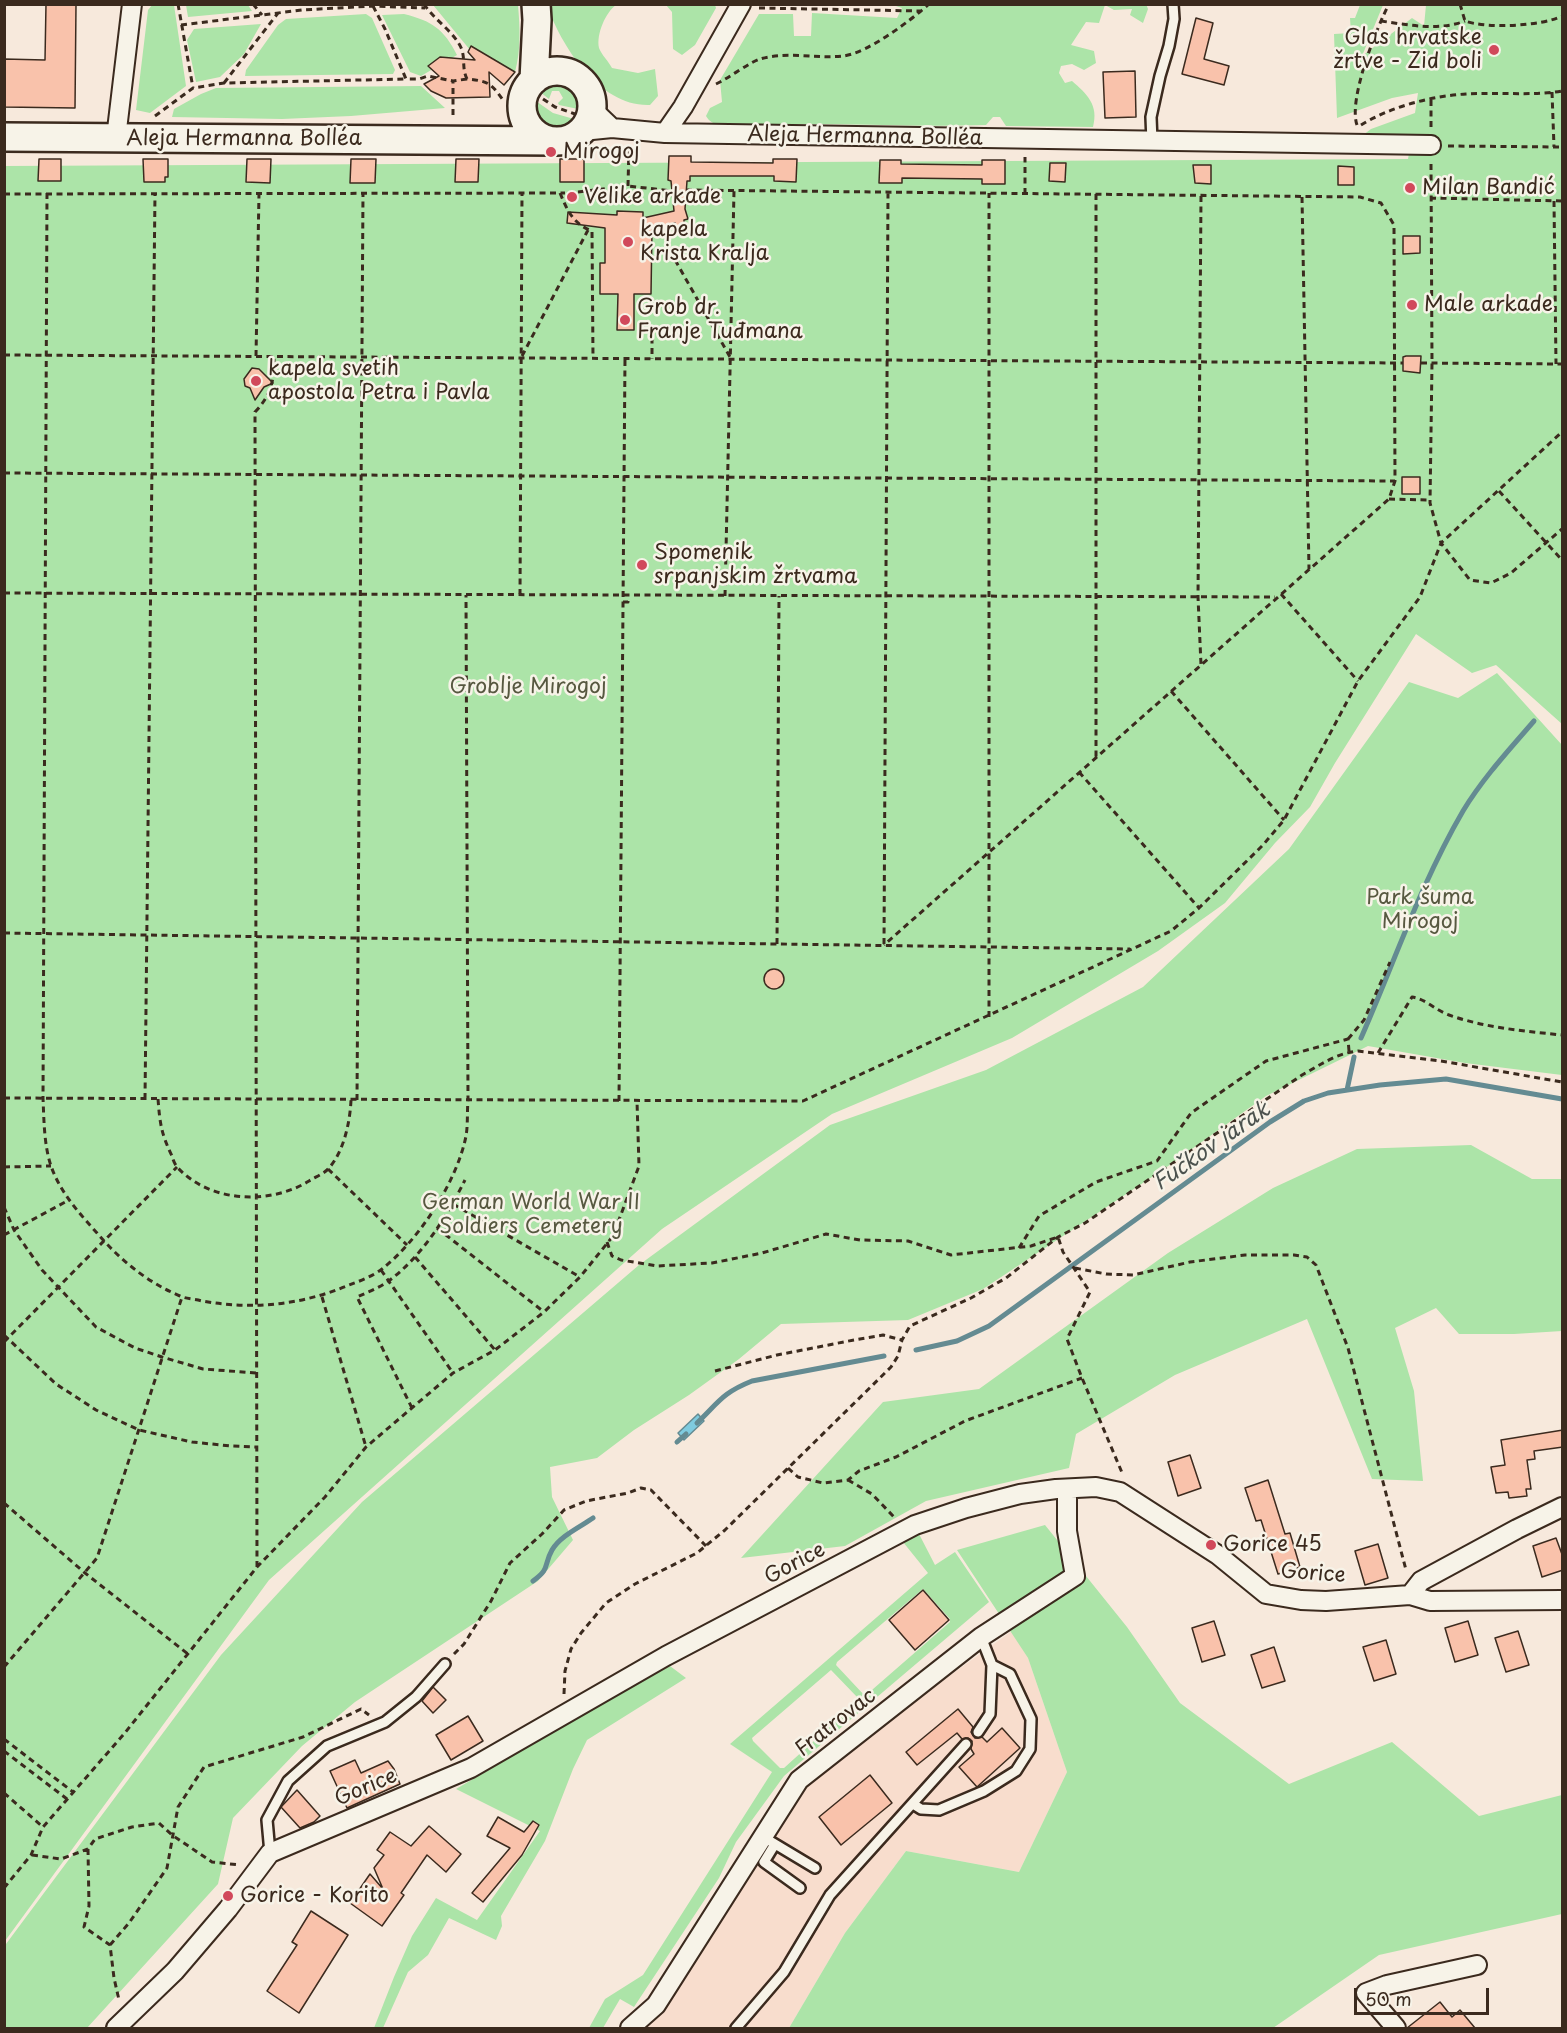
<!DOCTYPE html>
<meta charset="utf-8">
<style>
body{margin:0}
#map{position:relative;width:1567px;height:2033px;overflow:hidden;background:#f7e9dc;font-family:"Playpen Sans",sans-serif}
canvas{display:block}
.frame{position:absolute;inset:0;border:6px solid #3b2a1e;pointer-events:none}
.scale{position:absolute;left:1354px;top:1988px;width:135px;height:27px;box-sizing:border-box;border:3px solid #3b2a1e;border-top:0;padding-left:8px;font-size:18px;line-height:21px;white-space:nowrap;color:#3b2a1e;-webkit-text-stroke:4px #f7f3e8;paint-order:stroke}
</style>
<div id="map">
<canvas width="1567" height="2033"></canvas>
<div class="frame"></div>
<div class="scale">50 m</div>
</div>
<script>
const g = document.querySelector('canvas').getContext('2d');
g.lineJoin = 'round';
function fillPath(path, color) { g.fillStyle = color; g.fill(path, 'evenodd'); }
function strokePath(path, color, width, dash) { g.strokeStyle = color; g.lineWidth = width; g.lineCap = dash ? 'butt' : 'round'; g.setLineDash(dash || []); g.stroke(path); }
function drawText(font, color, halo, rows, align = 'center') {
  g.font = font + ' "Playpen Sans",sans-serif'; g.lineWidth = 5; g.setLineDash([]); g.textBaseline = 'middle'; g.strokeStyle = halo; g.fillStyle = color; for (const [text, x, y, turn = 0] of rows) {
    g.save(); g.translate(x, y); g.rotate((+turn || 0) * Math.PI / 180); g.textAlign = isNaN(turn) ? turn : align; if (halo) g.strokeText(text, 0, 0); g.fillText(text, 0, 0); g.restore();
  }
}
fillPath(new Path2D(`
 M1012,1631L1028,1658L1067,1772L1019,1872L906,1851L845,1933L789,2028H640L804,1787L920,1697Z`), '#f8ddcd');
fillPath(new Path2D(`
 M153,4L174,5L186,86L150,113L136,110L148,10Z
 M1146,4L1148,9L1143,23L1130,15L1132,9L1114,10L1105,5L1099,23L1086,22L1071,45L1094,51L1096,63L1084,70L1072,64L1061,66L1059,73L1065,83L1072,81C1087,94 1099,105 1093,127L1006,126L1000,117H993L986,125C925,127 864,124 802,124C775,124 747,130 720,125C713,124 709,121 706,116L710,108L722,102L720,80L759,14H793L794,36H811L812,13L897,18L902,8L893,5Z
 M186,5H248L252,11L188,17Z
 M433,5H518C520,28 521,50 515,72L475,56Z
 M547,5H616C606,12 596,34 599,48C601,54 609,62 612,68L638,73L655,69L658,96L650,105C600,107 561,46 547,5Z
 M666,5H715L716,8L695,45L682,55L673,49L672,12Z
 M1360,5H1383L1362,56L1412,18L1424,26L1426,5H1562V724L1496,665L1472,673L1416,634L1335,763L1310,807L1275,843L1225,903L1158,951L1012,1038L832,1114L662,1229L269,1580L5,1941V166L1408,159L1412,136L1363,135L1371,129L1415,113L1418,93L1392,98L1337,118L1334,34L1351,33L1350,18H1355Z
 M366,14L372,18L395,70L393,74L245,76L246,70L278,25L286,19Z
 M404,14C432,21 444,29 457,55L421,76L410,72L382,15Z
 M261,24L244,54L220,77L196,82L187,40L194,29Z
 M561,83L574,91L580,106L578,109L559,105L558,103L563,98L559,91H552L549,99L540,92L541,86L547,84Z
 M421,86L445,108L351,116L282,119L172,117L174,109L201,94L216,88Z
 M533,99L553,113L574,119L576,121C566,133 557,131 543,129L531,113Z
 M1497,673L1562,745V1075L1465,1063L1368,1046L1266,1096L1164,1169L983,1289L908,1320L781,1324L739,1359L689,1395L634,1430L597,1458L550,1467L552,1497L573,1540L538,1581L355,1702L302,1746L233,1818L218,1884L87,2028H5L6,1944L221,1655L362,1502L639,1265L830,1125L986,1070L1143,987L1289,849L1409,682L1458,698Z
 M1471,1145L1532,1179H1562V1331L1514,1334H1459L1436,1308L1395,1328L1414,1391L1423,1481L1372,1479L1307,1319L1175,1375L1076,1434L1069,1468L926,1501L845,1546L741,1558L883,1402L979,1389L1168,1253L1273,1188L1357,1149Z
 M1045,1525L1127,1627L1180,1703L1289,1784L1392,1742L1479,1816L1562,1795V1914L1379,1955L1273,2028H789L845,1933L906,1851L1019,1872L1067,1772L1028,1658L957,1550Z
 M919,1534L935,1565L955,1552L989,1602L784,1776L736,1842L719,1878L634,2007L620,1999L603,2028H589L605,1999L643,1975L772,1772L730,1744L928,1573L903,1542ZM923,1589L950,1619V1622L865,1696L836,1665L837,1662ZM831,1670L858,1698V1701L784,1768H780L753,1741L752,1738Z
 M670,1666L686,1678L587,1740L573,1769L545,1841L501,1916L502,1926L496,1940L449,1918L428,1955L408,1972L383,2028H374L394,1977L412,1936L436,1898L477,1920L540,1831L456,1789L577,1718Z`), '#ace4a8');
const water = new Path2D(`
 M698,1414L704,1421L684,1440L678,1433Z`);
fillPath(water, '#7fcbdf');
strokePath(water, '#648b92', 1.5);
strokePath(new Path2D(`
 M1361,1038C1394,963 1421,883 1463,811C1483,778 1509,750 1534,721
 M1347,1090L1354,1057
 M916,1350L957,1341L989,1326L1270,1122L1304,1101L1328,1093L1380,1085L1446,1079L1562,1099
 M697,1423C719,1402 722,1393 752,1381L884,1356
 M677,1442L686,1434
 M533,1581C551,1568 543,1566 552,1550C560,1536 580,1527 593,1518`), '#648b92', 5);
const building = new Path2D(`
 M46,4L76,5L75,108L4,107V59L45,60Z
 M1196,18L1213,23L1204,59L1229,66L1224,85L1182,74Z
 M471,46L515,72L504,85L489,72L490,97L446,98L431,91L424,84L439,76L428,66L440,57L475,60L468,52Z
 M1135,71L1136,117L1105,118L1103,72Z
 M669,156H691V162L773,163V159H797L796,182L774,181V176H690V181H687L685,209L688,219L684,220V227H675V223L652,230L651,294H634V330H617L618,294H600V263H605V228L567,223L568,212L617,215V211L643,212V218L674,211L671,181L668,180Z
 M39,159H61V181H38Z
 M143,159H168V177H165V182H144Z
 M247,159H271L270,183L246,182Z
 M351,159H376L375,183H350Z
 M456,159H479L478,182H455Z
 M560,159H584V182H560Z
 M880,160H901V164L982,165V160H1005V184H982V179L902,178V183H879Z
 M1050,163H1066L1065,182L1049,181Z
 M1193,165H1211V184L1195,183Z
 M1338,166L1354,167V185H1338Z
 M1403,236H1420V253L1403,254Z
 M1406,356H1421L1420,373L1403,371V357Z
 M252,368L259,369L273,383L264,387L255,400L250,388L245,386L244,379Z
 M1402,477H1420V494H1402Z
 M764 979a10 10 0 1 1 20 0a10 10 0 1 1-20 0Z
 M1563,1430V1447L1534,1451L1535,1459L1527,1460L1531,1489H1526L1527,1496L1509,1498L1508,1492L1496,1493L1491,1467L1505,1465L1501,1440Z
 M1190,1455L1201,1488L1178,1496L1168,1462Z
 M1268,1480L1285,1534L1290,1533L1300,1567L1278,1574L1261,1520L1256,1521L1245,1488Z
 M1556,1538L1563,1557V1570L1542,1577L1533,1546Z
 M1378,1544L1388,1578L1365,1585L1355,1551Z
 M923,1590L949,1620L915,1650L889,1620Z
 M1214,1621L1225,1655L1202,1662L1192,1628Z
 M1468,1621L1478,1655L1455,1662L1445,1628Z
 M1518,1631L1529,1665L1506,1672L1495,1638Z
 M1386,1640L1396,1674L1374,1681L1363,1647Z
 M1274,1647L1285,1681L1262,1688L1251,1655Z
 M433,1687L446,1700L433,1713L422,1701Z
 M958,1709L973,1727L971,1732L975,1738L982,1737L987,1742L1002,1728L1020,1748L977,1787L959,1767L974,1754L971,1749L972,1741L968,1738L962,1739L957,1733L917,1765L906,1752Z
 M468,1716L483,1741L451,1760L436,1735Z
 M355,1760L361,1773L388,1761L394,1769L400,1784L347,1808L330,1771Z
 M870,1775L892,1803L841,1845L819,1817Z
 M297,1790L320,1816L314,1822L300,1828L281,1807Z
 M498,1817L524,1832L533,1821L539,1825L522,1855L483,1902L472,1893L510,1848L487,1836Z
 M429,1826L461,1854L446,1872L427,1855L401,1893L404,1895L382,1926L350,1903L370,1874L383,1889L374,1868L384,1855L377,1850L390,1832L411,1846Z
 M311,1911L348,1935L299,2013L267,1991L297,1945L292,1942Z
 M1440,2002L1452,2017L1460,2010L1475,2028H1407Z`);
fillPath(building, '#f9c2ab');
strokePath(building, '#3b2a1e', 1.5);
const lane = new Path2D(`
 M1152,142L1151,117L1160,76L1169,46L1174,19L1173,4
 M978,1732L990,1714L992,1665L981,1637
 M913,1804L921,1809L939,1810L984,1791L1016,1771L1030,1749L1031,1719L1010,1674L992,1665
 M770,1841L815,1868
 M775,1844L764,1862L800,1888
 M270,1853L267,1820L288,1781L327,1746L385,1722L416,1697L445,1664
 M736,2028L784,1972L830,1895L966,1744`);
const street = new Path2D(`
 M591,108L612,128
 M582,131L612,128L665,133L1431,145
 M665,133L683,107L741,4
 M116,138L132,4
 M1410,1595L1430,1601L1562,1600
 M116,2028L175,1971L228,1909L270,1853L471,1768L666,1656L915,1525L966,1508L1020,1494L1056,1489L1096,1487L1120,1492L1218,1555L1266,1594L1301,1600L1326,1601L1410,1595L1421,1581L1517,1529L1562,1507
 M630,2028L656,2005L799,1780L981,1637L1075,1576L1067,1531V1489
 M1396,2028L1366,1993L1387,1985L1477,1965`);
const secondary = new Path2D(`
 M522 106a35 35 0 1 1 70 0a35 35 0 1 1-70 0Z
 M534,80L537,20L536,4
 M4,137L554,141`);
strokePath(lane, '#3b2a1e', 14);
strokePath(street, '#3b2a1e', 22);
strokePath(secondary, '#3b2a1e', 32);
strokePath(new Path2D(`
 M178,4L193,88
 M253,4L262,15
 M424,4C433,19 456,33 462,50C465,60 462,69 467,79C488,81 491,83 503,100
 M1460,4L1465,21C1487,29 1542,26 1562,16
 M373,6L385,29L406,79H419L428,76L453,81
 M759,8L920,11
 M1381,21C1408,25 1440,31 1465,21
 M181,25L302,10L373,6L425,8
 M224,83L278,13
 M716,84C729,78 750,62 760,59C787,51 816,59 843,56C868,53 910,21 929,4
 M1552,92L1554,147
 M543,99L555,107L575,114
 M453,115V81L467,79
 M155,116L193,88L224,83L406,79
 M1357,125C1348,100 1376,29 1389,4
 M1361,125C1390,107 1431,96 1466,94C1498,92 1531,96 1562,91
 M1431,127V99
 M1448,146L1562,147
 M1431,164L1432,363L1430,503L1441,543L1470,580L1491,583L1511,573L1562,529
 M628,186L629,146
 M686,190L1360,197L1381,203L1394,225L1395,481L1389,499L884,945
 M578,192L628,186L672,191
 M47,193L43,1098C44,1121 44,1145 51,1166C60,1192 79,1213 97,1233C120,1260 147,1282 180,1296C186,1299 195,1299 202,1301C252,1310 302,1305 349,1285C360,1281 373,1276 382,1269C418,1241 457,1182 466,1136C468,1125 467,1112 468,1100L466,595
 M560,193C567,210 573,224 592,231L593,358
 M4,194L565,193
 M1025,194V157
 M1096,194V757
 M1201,196L1198,597L1201,665
 M1302,197L1309,569
 M1430,198L1562,201
 M1554,201L1556,364
 M670,251L730,357
 M652,327V359
 M4,355L1403,363
 M256,356L259,193
 M522,356L588,230
 M1421,363L1562,364
 M4,473L1395,481
 M1499,491L1562,560
 M1389,499L1430,500
 M4,593L1275,597
 M1281,594L1358,681
 M520,595L522,193
 M725,596L734,191
 M623,602H628V595
 M1171,691L1284,820
 M1079,772L1199,908
 M4,933L1130,949
 M777,944L779,596
 M884,944L888,193
 M989,1017V193
 M1348,1039L1364,1020L1390,962
 M1378,1053L1412,997C1426,999 1435,1010 1449,1015C1486,1028 1524,1031 1562,1035
 M4,1098L803,1101L1171,931L1199,908L1263,845L1284,820L1358,681L1420,597L1441,543L1562,432
 M145,1099L155,193
 M158,1099C160,1124 161,1133 172,1156C173,1160 175,1165 178,1168C211,1203 270,1205 309,1181C315,1177 324,1174 329,1168C344,1151 350,1122 351,1100
 M357,1100L363,193
 M619,1101L625,358
 M4,1167L51,1166
 M328,1169L407,1245
 M453,1204L580,1277
 M4,1207L14,1230L42,1270L96,1327L135,1348L162,1357L203,1369L257,1373
 M437,1228L544,1312
 M4,1235L69,1200
 M607,1242L612,1256L621,1260L657,1266L712,1263L762,1253L826,1234L860,1240L908,1241L951,1255L1031,1246L1058,1237L1063,1252L1090,1292L1067,1339L1082,1378L1123,1475
 M1019,1248L1039,1216L1096,1182L1157,1161L1191,1113L1266,1061L1348,1039L1349,1051
 M415,1257L495,1350
 M1075,1268L1106,1274L1133,1275L1190,1262L1245,1255H1294L1307,1257L1316,1265L1348,1348L1406,1570
 M381,1270L453,1373
 M322,1297L366,1447
 M4,1335L56,1384L96,1410L139,1430L192,1442L231,1446L257,1447
 M4,1342L177,1167
 M715,1371L777,1355L854,1340L883,1335L902,1340
 M412,1408L357,1297C368,1292 381,1287 390,1280C423,1255 447,1216 465,1180
 M788,1468L798,1477L823,1483L848,1480L859,1471L896,1457L965,1421L1082,1378
 M848,1480L872,1494L895,1518
 M4,1503L85,1573L188,1654
 M257,1567L255,412C272,394 274,381 274,356
 M454,1654L464,1644L491,1601L510,1563L542,1534L564,1510L586,1501L628,1493L641,1488L651,1490L706,1546
 M4,1667L97,1558L182,1297
 M564,1694L565,1671L571,1649L581,1633L606,1603L635,1584L697,1553L725,1530L891,1367L898,1356L902,1340L910,1326L971,1298L1006,1278L1058,1237L1085,1223L1302,1075C1320,1065 1337,1053 1358,1051L1441,1061L1562,1082
 M4,1739L73,1792
 M4,1751L67,1799
 M4,1793L43,1827
 M88,1849L89,1906L84,1927L110,1945L114,1978L119,2000
 M32,1855L61,1859L88,1849L95,1839L132,1827L159,1823L172,1835L212,1862L240,1865
 M4,1888L31,1855L43,1827L124,1734L257,1567L325,1497L366,1447L453,1373L495,1350L544,1312L580,1277L613,1236L639,1166L637,1101
 M110,1945L129,1923L167,1868L178,1807L204,1767L303,1737L361,1709L369,1715`), '#3b2a1e', 3, [6, 4.5]);
strokePath(lane, '#f7f3e8', 9);
strokePath(street, '#f7f3e8', 18);
strokePath(secondary, '#f7f3e8', 27);
for (const [x, y, r, color] of [
 [1494,50,6,"#d1495b"],
 [551,152,6,"#d1495b"],
 [1410,188,6,"#d1495b"],
 [572,197,6,"#d1495b"],
 [628,242,6,"#d1495b"],
 [1412,305,6,"#d1495b"],
 [625,320,6,"#d1495b"],
 [256,381,6,"#d1495b"],
 [642,565,6,"#d1495b"],
 [1211,1545,6,"#d1495b"],
 [228,1896,6,"#d1495b"]
]) { const dot = new Path2D(); dot.arc(x, y, r, 0, 2 * Math.PI); g.fillStyle = color; g.fill(dot); strokePath(dot, '#f7f3e8', 2); }
drawText('21px', '#3b2a1e', '#f7f3e8', [
 ["Glas hrvatske",1482,38,"right"],
 ["žrtve - Zid boli",1482,62,"right"],
 ["Mirogoj",563,152],
 ["Milan Bandić",1422,188],
 ["Velike arkade",584,197],
 ["kapela",640,230],
 ["Krista Kralja",640,254],
 ["Male arkade",1424,305],
 ["Grob dr.",637,308],
 ["Franje Tuđmana",637,332],
 ["kapela svetih",268,369],
 ["apostola Petra i Pavla",268,393],
 ["Spomenik",654,553],
 ["srpanjskim žrtvama",654,577],
 ["Gorice 45",1223,1545],
 ["Gorice - Korito",240,1896]
], 'left');
drawText('21px', '#3b2a1e', '#f7f3e8', [
 ["Aleja Hermanna Bolléa",865,137,1],
 ["Aleja Hermanna Bolléa",244,139],
 ["Gorice",795,1564,-28],
 ["Gorice",1313,1574,4],
 ["Fratrovac",836,1723,-38],
 ["Gorice",366,1788,-23]
]);
drawText('21px', '#575840', '#f7f3e8', [
 ["Groblje Mirogoj",528,687],
 ["Park šuma",1420,898],
 ["Mirogoj",1420,922],
 ["German World War II",531,1203],
 ["Soldiers Cemetery",531,1227]
]);
drawText('italic 22px', '#4c524e', '#f7f3e8', [
 ["Fučkov jarak",1212,1147,-35]
]);
</script>
